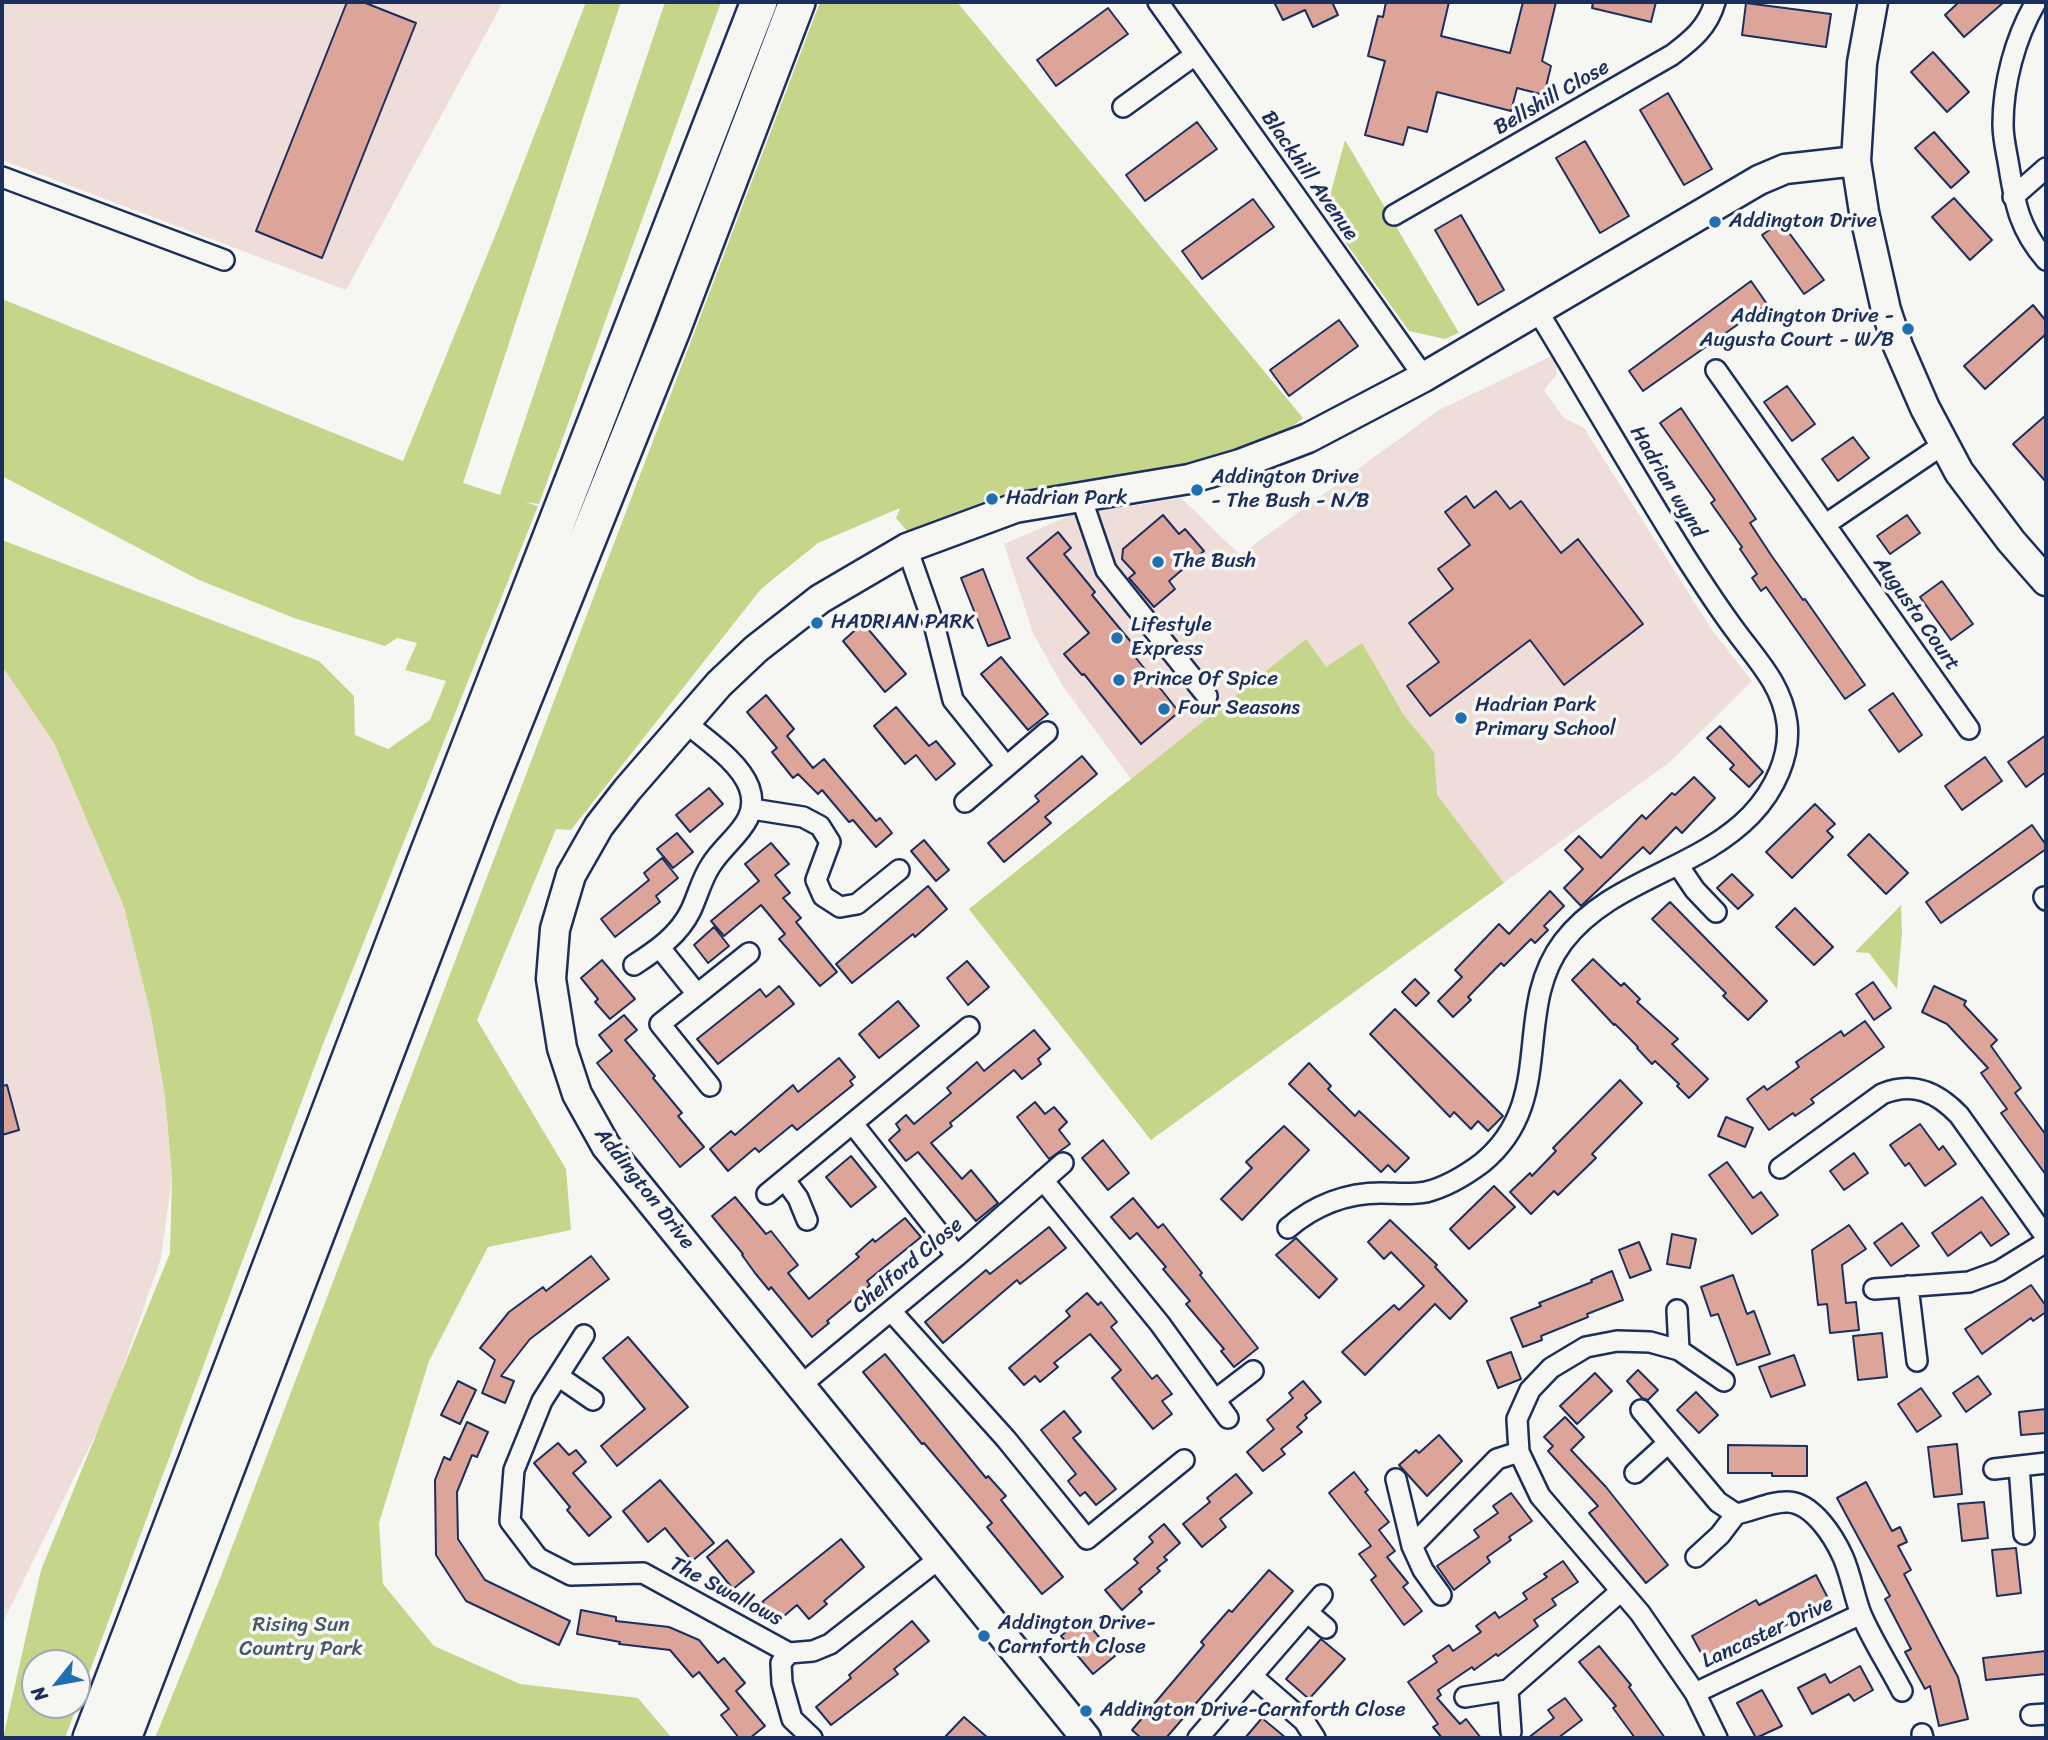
<!DOCTYPE html>
<style>
body{margin:0}
#map{position:relative;width:2048px;height:1740px;overflow:hidden;background:#f6f6f2;font-family:Sriracha,sans-serif}
canvas{display:block}
.frame{position:absolute;inset:0;border:4px solid #1b2f5e;pointer-events:none}
.north{position:absolute;left:21px;top:1649px;width:70px;height:70px;box-sizing:border-box;background:#f6f6f2;border:2px solid #9ea6b7;border-radius:50%;rotate:239deg;font-size:19px;font-weight:700;line-height:28px;text-align:center;color:#1b2f5e}
.north::after{content:'';display:block;margin:auto;width:24px;height:32px;background:#1f6fb2;clip-path:polygon(50% 0,100% 100%,50% 72%,0 100%)}
</style>
<div id="map">
<canvas width="2048" height="1740"></canvas>
<div class="frame"></div>
<div class="north">N</div>
</div>
<script>
const g = document.querySelector('canvas').getContext('2d');
g.lineJoin = 'round';
function fillPath(path, color) { g.fillStyle = color; g.fill(path, 'evenodd'); }
function strokePath(path, color, width, dash) { g.strokeStyle = color; g.lineWidth = width; g.lineCap = dash ? 'butt' : 'round'; g.setLineDash(dash || []); g.stroke(path); }
function drawText(font, color, halo, rows, align = 'center') {
  g.font = font + ' Sriracha,sans-serif'; g.lineWidth = 7; g.setLineDash([]); g.textBaseline = 'middle'; g.strokeStyle = halo; g.fillStyle = color; for (const [text, x, y, turn = 0] of rows) {
    g.save(); g.translate(x, y); g.rotate((+turn || 0) * Math.PI / 180); g.textAlign = isNaN(turn) ? turn : align; if (halo) g.strokeText(text, 0, 0); g.fillText(text, 0, 0); g.restore();
  }
}
fillPath(new Path2D(`
 M2,2H503L346,290L2,160Z
 M1554,355L1557,374L1544,390L1564,418L1584,428L1712,630L1752,681L1671,761L1151,1140L969,910L1131,779L1062,685L1033,633L1004,544L1069,516L1181,498L1240,555L1439,410Z
 M2,666L54,743L124,907L150,1011L165,1096L172,1177L161,1258L109,1407L2,1624Z`), '#eeddd8');
fillPath(new Path2D(`
 M586,2H621L463,483L500,495L665,2H721L539,504L525,502L538,506L323,1044L65,1738H3L41,1570L170,1253L172,1177L165,1096L150,1011L124,907L54,743L2,666V540L319,661L354,696L355,735L388,749L430,720L446,681L405,670L417,643L397,638L385,646L294,618L199,580L2,476V299L403,461L499,226ZM35,1663H77V1705H35Z
 M820,2H957L1303,418L1273,442L1201,460L1124,476L1006,493L907,531L896,518L900,508L818,543L761,589L571,830L556,829L477,1020L566,1169L571,1230L488,1247L429,1361L379,1523L383,1584L434,1646L520,1684L638,1698L672,1738H155L221,1576Z
 M1345,140L1459,333L1445,339L1409,331L1325,214Z
 M1306,639L1326,667L1362,643L1403,714L1434,752L1437,795L1504,883L1151,1140L969,909Z
 M1901,905L1902,933L1897,989L1869,953L1855,952Z`), '#c5d68a');
const building = new Path2D(`
 M347,2H363L416,23L322,258L256,231Z
 M1274,2H1332L1338,15L1313,27L1305,10L1283,20Z
 M1386,2H1449L1441,36L1510,53L1523,2H1556L1542,61L1551,66L1544,95L1517,88L1511,111L1437,92L1427,132L1408,127L1403,145L1365,135L1385,61L1368,56L1378,16L1383,17Z
 M1593,2H1656L1651,22L1592,8Z
 M1959,2H2004L1964,37L1945,15Z
 M1746,3L1831,14L1826,47L1742,35Z
 M1108,8L1128,34L1056,86L1037,60Z
 M1933,52L1969,92L1947,112L1911,72Z
 M1668,93L1712,169L1684,185L1640,110Z
 M1197,122L1217,149L1145,201L1126,175Z
 M1934,132L1969,172L1951,188L1915,148Z
 M1585,141L1629,216L1600,233L1556,158Z
 M1954,198L1992,240L1970,260L1932,217Z
 M1253,199L1274,227L1202,279L1182,251Z
 M1461,215L1504,290L1478,305L1435,230Z
 M1781,222L1824,280L1804,294L1762,235Z
 M1751,281L1767,304L1643,391L1629,371Z
 M2033,305L2046,321V334L1985,389L1964,366Z
 M1339,320L1358,346L1289,396L1270,370Z
 M1787,386L1815,424L1792,441L1764,402Z
 M1681,408L1756,519L1750,523L1771,555L1803,600L1805,599L1865,685L1845,699L1766,587L1761,591L1752,578L1757,574L1740,549L1742,547L1711,503L1715,500L1660,423Z
 M2046,415V482L2013,444Z
 M1853,437L1869,458L1838,481L1822,459Z
 M1496,491L1510,509L1521,501L1561,553L1578,539L1643,624L1564,685L1530,640L1430,716L1407,686L1439,662L1409,623L1453,589L1438,569L1470,545L1445,512L1466,496L1474,508Z
 M1163,515L1179,534L1185,529L1204,551L1169,581L1175,589L1154,607L1129,578L1135,573L1122,559L1123,549Z
 M1907,515L1920,533L1890,554L1877,536Z
 M1058,532L1071,548L1064,554L1095,592L1092,595L1141,654L1136,658L1179,712L1141,744L1084,674L1082,675L1064,654L1089,633L1027,558Z
 M983,569L1010,638L988,646L961,578Z
 M1942,581L1973,624L1951,640L1920,597Z
 M863,623L906,674L885,692L843,641Z
 M1001,657L1048,714L1028,730L981,674Z
 M1893,693L1922,735L1899,752L1869,710Z
 M766,695L794,729L787,736L813,768L824,759L876,821L880,818L892,833L876,847L853,820L849,822L822,790L818,794L798,774L793,778L772,752L777,748L747,712Z
 M896,707L929,746L936,741L955,764L936,780L916,755L905,764L874,726Z
 M1720,726L1763,772L1749,787L1730,769L1734,765L1707,738Z
 M2046,735V772L2026,787L2008,762Z
 M1082,756L1097,774L1045,817L1051,823L1004,862L988,843L1039,801L1035,796Z
 M1985,757L2002,781L1962,810L1945,786Z
 M1694,777L1715,798L1682,833L1676,827L1650,854L1643,847L1581,906L1564,888L1583,869L1565,850L1579,836L1601,858L1642,815L1646,819L1672,793L1675,795Z
 M709,788L723,804L690,832L676,815Z
 M1815,804L1835,824L1827,831L1833,837L1792,878L1766,852Z
 M2032,825L2046,845V849L1941,923L1926,902Z
 M677,833L693,852L673,868L657,849Z
 M1869,834L1908,873L1886,894L1848,855Z
 M924,840L949,870L936,881L911,851Z
 M771,843L789,864L775,875L790,893L783,898L801,918L796,922L837,972L820,986L779,939L785,934L761,905L724,936L711,921L759,881L745,864Z
 M662,858L678,878L656,896L660,902L615,937L601,919L649,880L644,873Z
 M1732,874L1753,895L1738,909L1717,888Z
 M928,886L947,909L915,937L913,934L852,983L836,964Z
 M1550,891L1564,906L1544,926L1548,930L1535,943L1531,939L1504,966L1501,963L1468,997L1471,1000L1453,1017L1438,1001L1462,977L1455,970L1499,924L1509,934Z
 M1670,902L1767,1001L1748,1020L1723,996L1726,993L1652,919Z
 M1795,908L1833,947L1814,965L1776,927Z
 M714,927L729,946L708,963L694,945Z
 M1593,959L1621,986L1624,983L1640,999L1637,1002L1678,1039L1672,1044L1708,1079L1689,1098L1677,1086L1679,1084L1655,1061L1652,1064L1637,1048L1638,1047L1615,1024L1614,1025L1572,980Z
 M602,960L635,999L610,1019L595,1002L598,999L581,978Z
 M967,961L989,987L968,1005L947,978Z
 M1415,979L1429,993L1416,1006L1402,992Z
 M1873,982L1891,1008L1874,1020L1856,994Z
 M779,986L794,1004L718,1064L697,1039L760,989L766,997Z
 M1934,986L1966,1001L1964,1005L1997,1040L1991,1046L2021,1088L2015,1093L2046,1135V1175L2001,1113L2007,1109L1981,1073L1988,1068L1947,1024L1922,1012Z
 M898,1001L919,1026L879,1058L859,1034Z
 M1395,1009L1503,1116L1488,1131L1478,1121L1471,1129L1454,1112L1450,1117L1370,1034Z
 M624,1015L637,1030L625,1040L655,1076L653,1078L682,1113L678,1116L704,1147L680,1167L597,1063L612,1051L599,1035Z
 M1865,1021L1884,1047L1811,1099L1814,1103L1795,1116L1793,1113L1769,1130L1747,1099L1764,1086L1767,1090L1799,1067L1796,1062L1841,1031L1844,1036Z
 M1034,1030L1050,1049L1038,1059L1041,1064L1022,1079L1014,1070L950,1123L952,1126L931,1143L962,1179L971,1170L998,1203L976,1221L918,1152L906,1161L889,1140L900,1130L896,1124L906,1115L914,1124L951,1093L947,1088L977,1062L984,1071Z
 M839,1058L855,1077L850,1081L853,1085L797,1130L792,1125L759,1152L755,1148L728,1171L710,1149L731,1131L735,1135L793,1085L798,1092Z
 M1309,1063L1331,1086L1328,1089L1355,1116L1359,1111L1409,1158L1395,1172L1388,1165L1381,1172L1289,1084Z
 M1620,1080L1642,1103L1592,1154L1596,1158L1558,1195L1554,1191L1531,1214L1510,1192L1530,1173L1532,1176L1556,1151L1553,1148Z
 M7,1085L19,1130L2,1135V1086Z
 M1035,1102L1045,1114L1054,1107L1067,1122L1059,1130L1070,1144L1049,1159L1017,1117Z
 M1726,1117L1753,1128L1745,1147L1718,1136Z
 M1920,1124L1939,1150L1943,1146L1956,1164L1925,1186L1909,1163L1905,1166L1890,1145Z
 M1284,1126L1309,1150L1242,1220L1221,1199L1252,1168L1246,1162Z
 M1103,1140L1129,1173L1108,1190L1082,1158Z
 M1854,1153L1868,1173L1844,1190L1830,1171Z
 M851,1156L876,1187L851,1207L826,1177Z
 M1727,1162L1753,1198L1761,1192L1778,1215L1752,1234L1709,1175Z
 M1494,1186L1515,1207L1469,1249L1450,1229Z
 M735,1197L766,1234L771,1231L798,1265L788,1273L809,1299L859,1257L856,1254L873,1239L875,1242L905,1218L921,1237L867,1281L870,1285L827,1321L829,1323L812,1337L771,1287L769,1290L755,1273L742,1255L743,1254L712,1216Z
 M1982,1197L2009,1234L1991,1246L1981,1232L1948,1256L1932,1233Z
 M1133,1198L1158,1228L1163,1224L1202,1273L1200,1275L1258,1348L1234,1367L1221,1351L1224,1349L1186,1304L1190,1301L1163,1269L1166,1267L1137,1233L1130,1239L1111,1217Z
 M1390,1220L1437,1265L1435,1267L1467,1301L1450,1319L1435,1304L1365,1375L1342,1352L1394,1305L1399,1310L1424,1286L1391,1252L1384,1259L1368,1242Z
 M1902,1223L1919,1246L1891,1266L1874,1243Z
 M1849,1225L1866,1249L1842,1265L1846,1303L1856,1302L1859,1330L1830,1333L1827,1304L1818,1305L1812,1250Z
 M1049,1227L1066,1248L1020,1284L1017,1280L943,1343L925,1322L986,1270L990,1274Z
 M1672,1234L1696,1239L1690,1268L1667,1264Z
 M1296,1238L1337,1279L1319,1298L1276,1255Z
 M1639,1242L1651,1270L1630,1278L1619,1250Z
 M591,1256L609,1279L530,1339L501,1376L514,1381L505,1403L482,1393L495,1360L480,1348L509,1312L543,1287L546,1291Z
 M1612,1271L1623,1300L1587,1314L1588,1317L1541,1336L1542,1340L1523,1347L1511,1318L1541,1306L1539,1303L1592,1282L1591,1280Z
 M1733,1275L1747,1314L1754,1311L1770,1354L1737,1365L1718,1314L1711,1316L1701,1287Z
 M2031,1285L2046,1306V1312L2033,1321L2031,1318L1982,1354L1965,1329Z
 M1087,1293L1098,1305L1101,1302L1117,1322L1111,1327L1152,1379L1157,1375L1172,1394L1162,1401L1172,1414L1153,1429L1112,1378L1121,1370L1090,1334L1054,1363L1058,1367L1040,1382L1035,1376L1024,1385L1009,1368L1070,1316L1066,1311Z
 M1882,1333L1887,1377L1858,1380L1853,1336Z
 M628,1337L688,1407L617,1466L601,1446L645,1409L603,1358Z
 M1511,1352L1521,1379L1498,1388L1487,1361Z
 M885,1354L986,1478L988,1476L1006,1496L1001,1500L1063,1577L1042,1594L987,1527L992,1523L924,1443L922,1444L863,1372Z
 M1794,1355L1805,1385L1771,1397L1759,1367Z
 M1638,1370L1658,1390L1648,1400L1642,1398L1627,1381Z
 M1595,1373L1612,1391L1577,1424L1560,1406Z
 M1978,1376L1991,1394L1966,1412L1953,1393Z
 M458,1381L476,1390L460,1424L441,1415Z
 M1303,1381L1321,1402L1305,1415L1307,1418L1297,1427L1302,1432L1281,1449L1285,1454L1263,1471L1247,1452L1274,1429L1267,1420L1293,1398L1289,1393Z
 M1921,1388L1941,1416L1917,1432L1898,1404Z
 M1696,1392L1718,1415L1699,1433L1677,1410Z
 M2046,1409V1433L2021,1435L2019,1412Z
 M1064,1411L1081,1432L1073,1438L1116,1489L1096,1505L1085,1492L1080,1496L1068,1481L1076,1474L1041,1430Z
 M1565,1417L1584,1437L1571,1450L1606,1487L1668,1565L1646,1583L1589,1513L1598,1506L1548,1451L1553,1446L1544,1437Z
 M467,1422L488,1432L477,1457L472,1455L457,1492L458,1539L485,1580L570,1621L559,1645L466,1601L436,1555L435,1480L444,1457L450,1460Z
 M1439,1435L1462,1461L1427,1496L1399,1465L1416,1450L1419,1453Z
 M558,1443L569,1455L576,1450L586,1462L573,1473L611,1517L589,1536L567,1510L570,1507L534,1463Z
 M1957,1444L1962,1494L1934,1497L1928,1447Z
 M1728,1445L1807,1446V1476H1772V1473H1728Z
 M1354,1472L1368,1490L1365,1492L1389,1522L1379,1530L1395,1551L1387,1557L1408,1583L1403,1587L1422,1611L1404,1625L1371,1580L1376,1576L1359,1554L1371,1546L1329,1493Z
 M1236,1474L1252,1493L1220,1519L1226,1527L1202,1547L1183,1524L1210,1502L1207,1498Z
 M660,1480L714,1543L692,1561L665,1528L648,1542L623,1511Z
 M1866,1482L1892,1531L1900,1527L1907,1542L1898,1546L1911,1570L1904,1574L1958,1677L1968,1719L1939,1726L1930,1686L1925,1689L1905,1652L1911,1649L1885,1599L1890,1596L1837,1498Z
 M1511,1493L1532,1521L1509,1537L1511,1540L1487,1557L1490,1562L1454,1590L1437,1566L1479,1537L1474,1530L1498,1513L1493,1506Z
 M1984,1502L1988,1538L1962,1541L1958,1504Z
 M1164,1524L1180,1543L1164,1557L1167,1560L1157,1568L1160,1571L1139,1589L1142,1592L1122,1610L1105,1590L1138,1563L1134,1559L1153,1542L1149,1537Z
 M841,1539L864,1567L824,1601L827,1604L809,1619L797,1605L778,1621L762,1602Z
 M727,1540L754,1572L733,1589L707,1557Z
 M2016,1548L2021,1593L1997,1596L1992,1550Z
 M1563,1561L1578,1582L1552,1599L1556,1605L1534,1620L1538,1626L1498,1656L1496,1654L1474,1670L1472,1667L1438,1690L1441,1695L1437,1698L1460,1724L1466,1719L1481,1738H1442L1433,1727L1438,1724L1408,1682L1437,1662L1433,1656L1449,1645L1453,1651L1481,1632L1476,1626L1495,1612L1499,1618L1527,1599L1523,1593L1547,1577L1544,1574Z
 M1269,1570L1293,1591L1166,1738H1141L1132,1730L1204,1645L1201,1642L1229,1610L1232,1612Z
 M1816,1575L1830,1602L1776,1630L1774,1626L1707,1664L1692,1636L1756,1600L1759,1605Z
 M581,1610L616,1617V1621L669,1627L699,1640L718,1663L724,1658L745,1683L736,1691L765,1726L750,1738H739L721,1715L729,1709L699,1672L693,1677L670,1650L619,1644L620,1642L577,1634Z
 M1083,1618L1115,1656L1093,1674L1061,1636Z
 M912,1621L929,1641L894,1669L898,1674L831,1725L816,1707L851,1678L849,1675Z
 M1321,1639L1345,1659L1309,1699L1286,1679Z
 M1599,1646L1631,1685L1629,1687L1665,1738H1635L1613,1708L1616,1706L1579,1662Z
 M2046,1651V1674L1986,1680L1983,1658Z
 M1860,1666L1873,1690L1854,1701L1849,1694L1812,1714L1798,1688L1825,1674L1830,1683Z
 M1762,1690L1782,1726L1756,1738L1737,1703Z
 M1565,1698L1582,1720L1558,1738H1528L1554,1718L1548,1710Z
 M964,1717L988,1738H944Z
 M1262,1718L1286,1738H1245Z`);
fillPath(building, '#dda49a');
strokePath(building, '#1b2f5e', 2);
const street = new Path2D(`
 M1158,2L1424,377
 M2036,2C2015,38 2003,83 2003,125C2003,139 2007,154 2009,167C2015,205 2020,230 2046,260
 M1123,107L1195,55
 M2,177L224,260
 M2013,197L2046,168
 M1394,215L1672,55C1692,40 1708,27 1715,2
 M1716,370L1969,729
 M1081,497L1106,570L1207,696
 M1826,524L1944,444
 M907,548L935,628L953,700L1006,766
 M965,802L1047,732
 M752,809L803,817L820,826L830,842L816,880L823,896L840,907L857,904L899,870
 M1678,865L1695,890L1716,912
 M2044,897L2046,900
 M660,948L697,994
 M634,965C657,950 679,935 691,910C698,895 702,878 711,865C727,839 762,822 749,787C739,761 706,740 685,722
 M710,1086L660,1024L749,953
 M853,1124L957,1256
 M1780,1168L1882,1094C1913,1081 1937,1092 1959,1115L2046,1237
 M785,1180L798,1198L807,1220
 M1043,1180L1160,1324L1228,1418
 M767,1194L969,1027
 M1288,1228C1315,1205 1345,1193 1381,1193C1396,1193 1411,1195 1426,1192C1446,1187 1466,1175 1482,1163C1558,1101 1511,1011 1563,942C1611,879 1697,871 1751,815C1774,791 1791,756 1787,723C1782,684 1756,659 1735,630C1717,606 1701,581 1685,556C1634,475 1587,392 1537,310
 M1908,1286L1917,1361
 M1874,1289L1969,1282L1999,1271L2046,1242
 M1677,1310L1679,1350L1724,1381
 M891,1311L1006,1439L1087,1539L1184,1460
 M584,1335L542,1401L514,1470L510,1521L538,1558L571,1575L643,1573L789,1653L813,1651L830,1644L940,1558
 M1679,1350L1650,1342L1617,1341L1586,1347L1551,1368L1530,1390L1517,1419L1519,1452L1540,1496L1640,1613L1695,1693L1717,1738
 M558,1376L593,1400
 M801,1385L957,1256L1063,1163
 M1215,1400L1253,1371
 M1641,1410L1718,1502L1736,1514C1753,1511 1771,1501 1788,1502C1813,1503 1834,1537 1843,1557C1851,1575 1854,1596 1861,1614C1872,1640 1889,1666 1902,1691
 M2019,1466L2024,1534
 M1994,1469L2046,1463
 M1635,1473L1668,1443
 M1396,1479L1412,1546L1423,1570L1441,1595
 M1412,1546L1497,1459L1519,1452
 M1696,1557L1720,1535L1736,1514
 M1307,1612L1326,1628
 M789,1653L781,1663L782,1683L792,1719L812,1738
 M1252,1676L1304,1721L1315,1738
 M1508,1690L1621,1591
 M1695,1693L1861,1614
 M1465,1697L1508,1690L1511,1732
 M2031,1715L2046,1714
 M1922,1734L1923,1738
 M1198,1738L1322,1595`);
const secondary = new Path2D(`
 M1873,2L1862,63L1856,161L1864,212L1886,310L1898,346L1925,408L1959,472L2011,541L2046,581
 M1086,1738L606,1146L577,1094L562,1048L551,979L555,929L571,875L599,826L627,790L719,684L756,649L820,599L907,548L1015,508L1189,479L1240,464L1308,438L1424,377L1759,180L1785,169L1856,161`);
const highway = new Path2D(`
 M91,1738L424,864L759,2
 M123,1738L478,812L672,330L797,2`);
strokePath(street, '#1b2f5e', 24);
strokePath(secondary, '#1b2f5e', 33);
strokePath(highway, '#1b2f5e', 40);
strokePath(street, '#f6f6f2', 19);
strokePath(secondary, '#f6f6f2', 28);
strokePath(highway, '#f6f6f2', 35);
for (const [x, y, r, color] of [
 [1715,222,7,"#1f6fb2"],
 [1908,329,7,"#1f6fb2"],
 [1197,490,7,"#1f6fb2"],
 [992,499,7,"#1f6fb2"],
 [1158,562,7,"#1f6fb2"],
 [817,623,7,"#1f6fb2"],
 [1117,638,7,"#1f6fb2"],
 [1119,680,7,"#1f6fb2"],
 [1164,709,7,"#1f6fb2"],
 [1461,718,7,"#1f6fb2"],
 [984,1636,7,"#1f6fb2"],
 [1086,1711,7,"#1f6fb2"]
]) { const dot = new Path2D(); dot.arc(x, y, r, 0, 2 * Math.PI); g.fillStyle = color; g.fill(dot); strokePath(dot, '#f6f6f2', 2.5); }
drawText('21px', '#1b2f5e', '#f6f6f2', [
 ["Bellshill Close",1552,98,-30],
 ["Blackhill Avenue",1309,176,55],
 ["Hadrian wynd",1667,482,59],
 ["Augusta Court",1916,614,55],
 ["Addington Drive",644,1189,52],
 ["Chelford Close",908,1266,-40],
 ["The Swallows",726,1592,28],
 ["Lancaster Drive",1768,1633,-25]
]);
drawText('21px', '#1b2f5e', '#f6f6f2', [
 ["Addington Drive",1729,222],
 ["Addington Drive -",1894,317,"right"],
 ["Augusta Court - W/B",1894,341,"right"],
 ["Addington Drive",1211,478],
 ["- The Bush - N/B",1211,502],
 ["Hadrian Park",1006,499],
 ["The Bush",1172,562],
 ["HADRIAN PARK",831,623],
 ["Lifestyle",1131,626],
 ["Express",1131,650],
 ["Prince Of Spice",1133,680],
 ["Hadrian Park",1475,706],
 ["Primary School",1475,730],
 ["Four Seasons",1178,709],
 ["Addington Drive-",998,1624],
 ["Carnforth Close",998,1648],
 ["Addington Drive-Carnforth Close",1100,1711]
], 'left');
drawText('21px', '#465969', '#f6f6f2', [
 ["Rising Sun",301,1626],
 ["Country Park",301,1650]
]);
</script>
